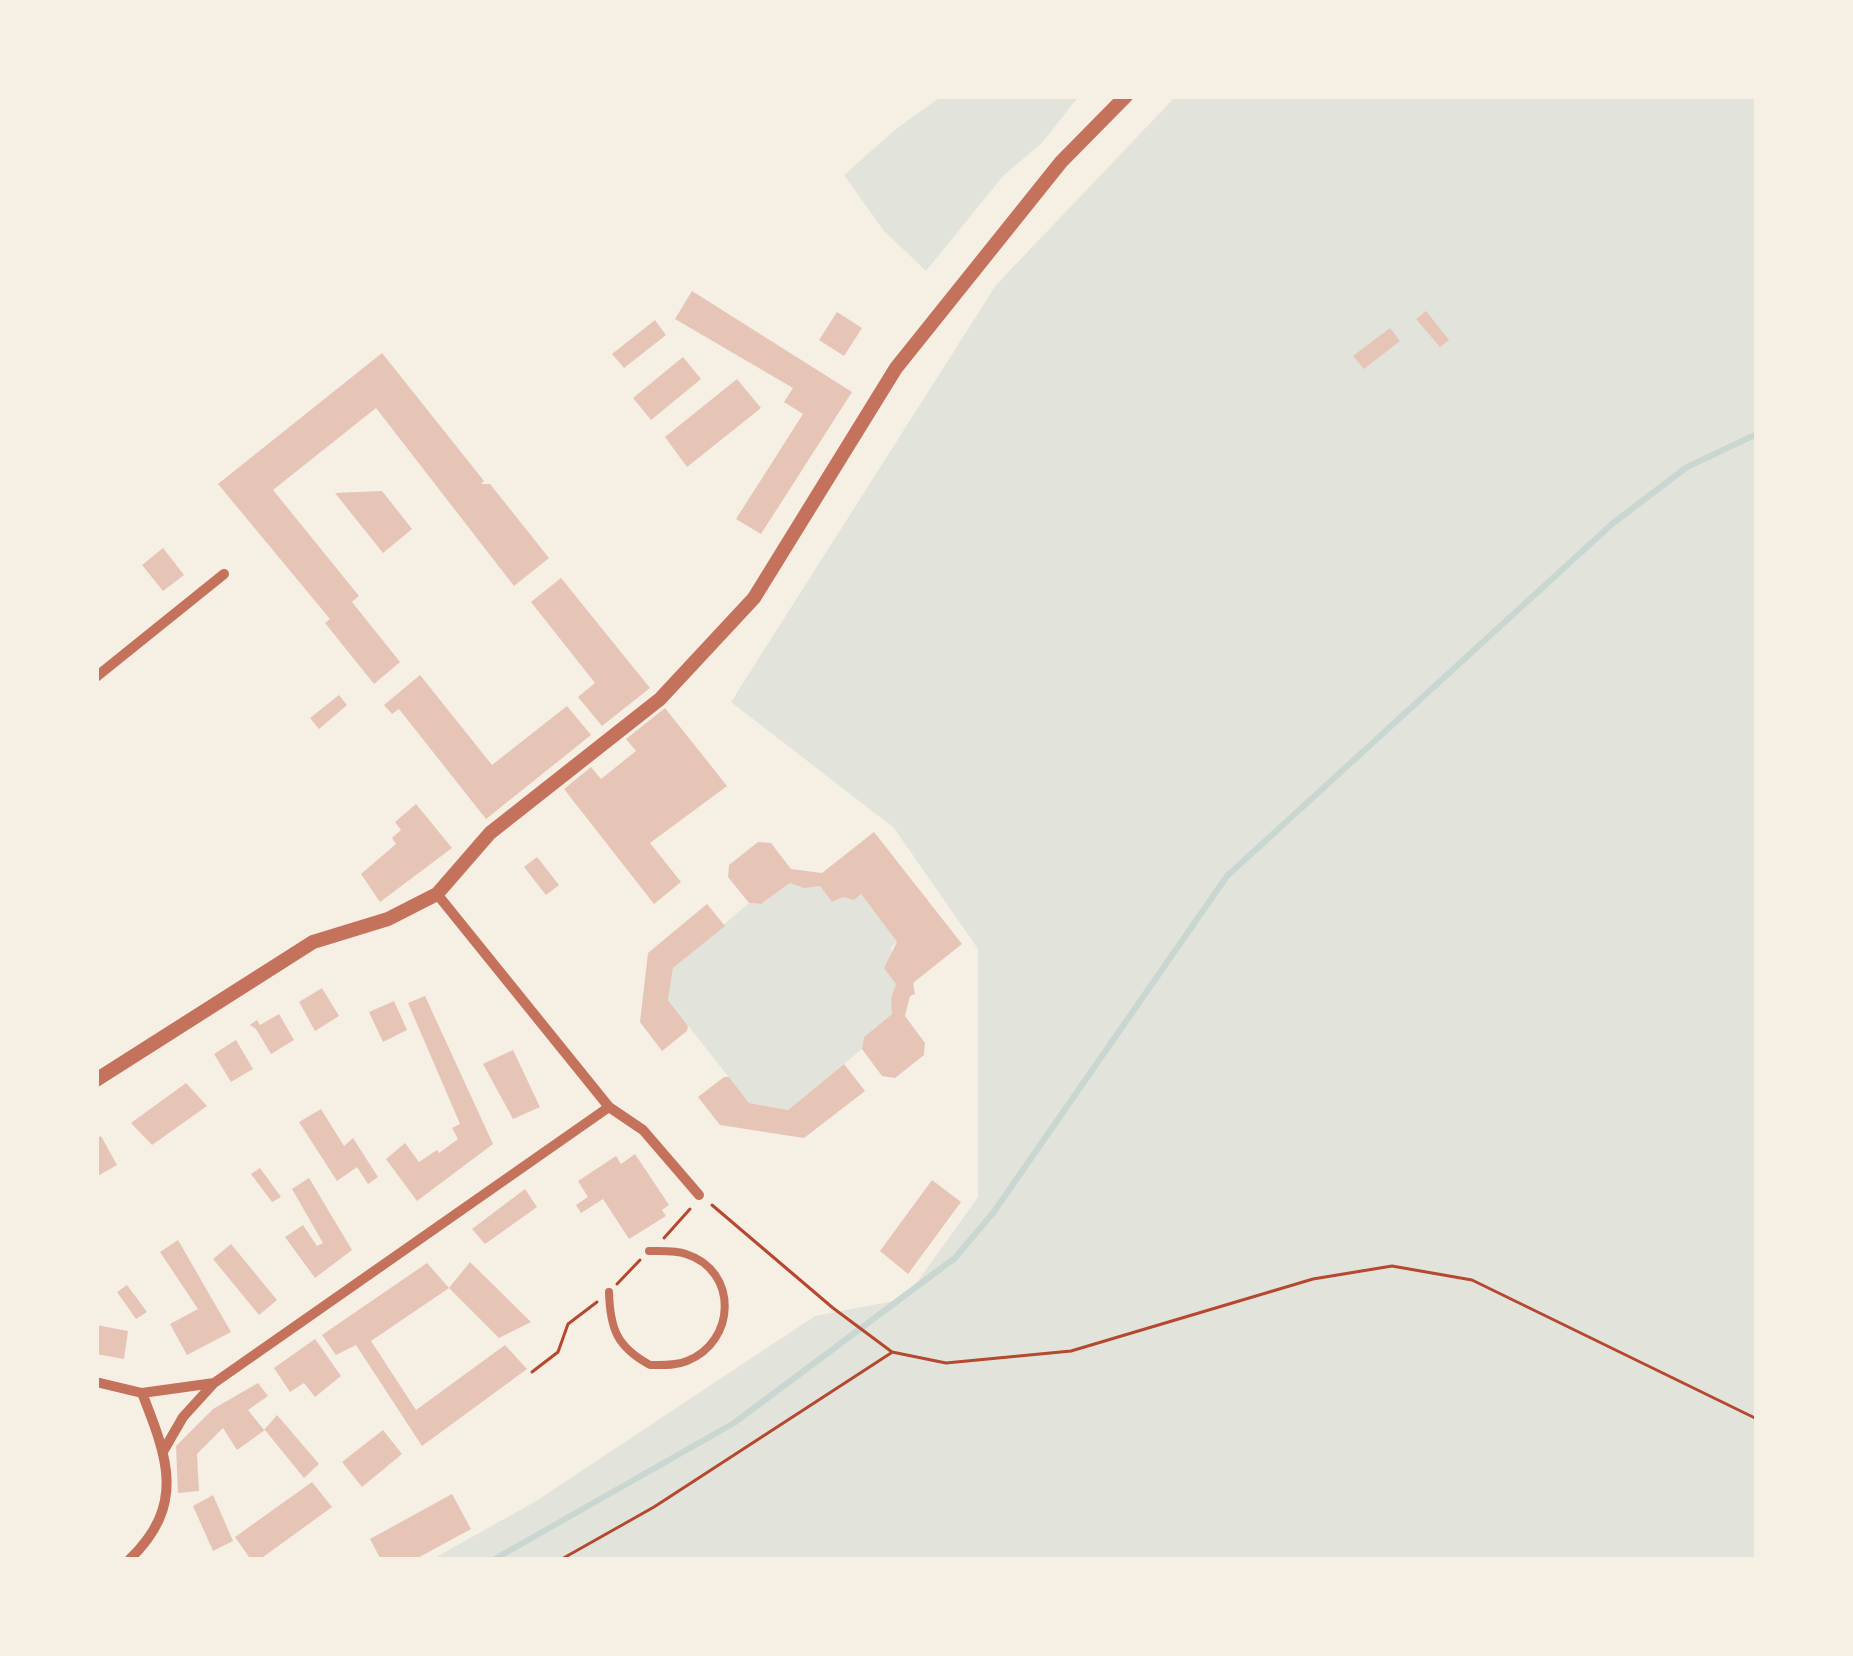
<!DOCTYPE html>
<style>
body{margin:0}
#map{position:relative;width:1853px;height:1656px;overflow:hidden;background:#f6efe4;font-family:"PT Serif",serif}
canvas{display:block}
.frame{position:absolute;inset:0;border:99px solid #f6efe4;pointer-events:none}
</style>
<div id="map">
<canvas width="1853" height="1656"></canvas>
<div class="frame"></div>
</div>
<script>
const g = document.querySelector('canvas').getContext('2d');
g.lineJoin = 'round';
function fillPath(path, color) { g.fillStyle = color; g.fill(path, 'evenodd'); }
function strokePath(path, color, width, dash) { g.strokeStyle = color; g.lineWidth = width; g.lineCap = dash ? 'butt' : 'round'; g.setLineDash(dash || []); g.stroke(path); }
fillPath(new Path2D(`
 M942,96H1079L1042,143L1003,176L926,271L884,231L844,175L896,129Z
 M1176,96H1749L1757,101V1560H431L536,1501L815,1316L905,1299L978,1197V949L894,828L731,702L996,285Z
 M790,883L820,886L833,902L843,897L854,899L861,894L897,942L891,947L896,984L892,1014L864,1037L862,1049L788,1110L749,1103L668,1000L673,968L749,903L761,904Z`), '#e2e4dc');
strokePath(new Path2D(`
 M493,1560L734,1423L955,1258L993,1213L1227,876L1612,524L1687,467L1757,434`), '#c9d6d2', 6);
fillPath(new Path2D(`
 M692,291L852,392L761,534L736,519L803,414L784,402L793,388L675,319Z
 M1426,311L1449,340L1440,347L1416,319Z
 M837,312L862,328L844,356L819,340Z
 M655,320L666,335L624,368L612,354Z
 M1390,328L1400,341L1364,369L1353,356Z
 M382,353L484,481L481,484H490L549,558L514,586L376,408L273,490L359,596L352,602L400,662L374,684L325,623L330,619L218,484Z
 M683,357L701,379L651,420L633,398Z
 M737,379L761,408L687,467L665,437Z
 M382,491L412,529L383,553L335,493Z
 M163,548L184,575L163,591L142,565Z
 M561,578L650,688L602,726L578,697L595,683L531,602Z
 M420,675L492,765L567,706L591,735L486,819L399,709L392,714L384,705Z
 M339,695L347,705L319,729L310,718Z
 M665,708L727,786L650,843L681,882L654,904L564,789L591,767L601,779L636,751L626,739Z
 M416,804L452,848L380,902L361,874L396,844L392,838L401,830L395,822Z
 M874,832L962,944L913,983L915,994L910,996L905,1016L925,1043L924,1055L895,1078L882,1076L862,1049L864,1037L892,1014L891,999L896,984L884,968L897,942L861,894L854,900L843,897L832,902L820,886L804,888L790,883L761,904L749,903L728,877L729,865L758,842L771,843L791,869L822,873Z
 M537,857L559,885L546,895L524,867Z
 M707,904L725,926L673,968L668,1000L688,1026L687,1031L662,1051L640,1022L648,953Z
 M322,988L339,1016L315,1031L299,1002Z
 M425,996L493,1144L417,1201L386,1159L405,1143L419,1162L437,1150L439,1153L458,1139L452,1128L460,1124L408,1003Z
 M394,1001L407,1030L383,1042L369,1012Z
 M279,1014L294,1040L271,1054L256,1029L250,1025L257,1020L260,1025Z
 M236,1040L253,1069L231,1082L214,1054Z
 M513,1050L540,1107L513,1119L483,1064Z
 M844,1064L865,1091L804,1138L720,1125L698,1097L724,1077H729L749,1103L788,1110Z
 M186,1083L207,1106L152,1145L131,1123Z
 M321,1109L344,1146L353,1138L378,1177L368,1184L357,1167L337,1181L299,1122Z
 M101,1136L117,1165L96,1177V1139Z
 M635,1154L669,1205L662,1210L666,1216L629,1239L603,1199L581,1213L576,1205L588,1197L578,1181L616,1156L621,1164Z
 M260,1168L281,1197L272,1202L251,1174Z
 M309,1178L352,1250L315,1278L285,1237L303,1225L317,1246L323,1243L292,1189Z
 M932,1180L961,1202L908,1274L880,1251Z
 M525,1189L537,1207L485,1244L472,1229Z
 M178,1240L231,1332L187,1355L170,1324L198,1309L160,1252Z
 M231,1244L277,1300L259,1315L213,1259Z
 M470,1262L531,1322L499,1338L449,1288Z
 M427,1263L449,1288L371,1341L416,1410L505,1345L527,1369L422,1446L356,1345L336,1355L322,1335Z
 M127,1285L147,1312L136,1319L117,1292Z
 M96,1325L128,1331L124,1359L96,1354Z
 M315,1339L341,1376L315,1397L304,1383L290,1392L274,1368Z
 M258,1383L268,1396L248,1410L264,1430L277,1415L319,1464L304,1478L265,1430L237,1450L223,1428L197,1454L199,1491L178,1493L176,1446L213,1409Z
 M383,1430L402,1454L362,1487L342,1462Z
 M312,1482L332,1507L259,1560H251L235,1537Z
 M452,1494L471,1529L414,1560H381L370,1539Z
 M213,1495L233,1541L213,1551L193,1506Z`), '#e6c5b7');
strokePath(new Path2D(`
 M712,1205L833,1308L892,1352L946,1363L1071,1351L1313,1279L1392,1266L1472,1280L1757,1419
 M664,1238L690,1209
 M617,1284L640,1260
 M532,1372L558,1352L568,1324L597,1302
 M560,1560L654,1507L891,1353`), '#b5482f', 3);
strokePath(new Path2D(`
 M609,1292C610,1329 617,1347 650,1365C662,1365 675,1366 687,1361C736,1342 739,1271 686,1254C675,1250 661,1251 649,1251`), '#c5725c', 8);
strokePath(new Path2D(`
 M96,677L224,574
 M437,894L609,1107L643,1130L699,1195
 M96,1382L142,1393L214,1383
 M164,1450L183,1417L214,1383L609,1107
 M129,1560C186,1505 168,1459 142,1393`), '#c5725c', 10);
strokePath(new Path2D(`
 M96,1080L313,942L388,919L437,894L490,833L660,699L754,598L896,368L1061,162L1126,96`), '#c5725c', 14);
</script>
